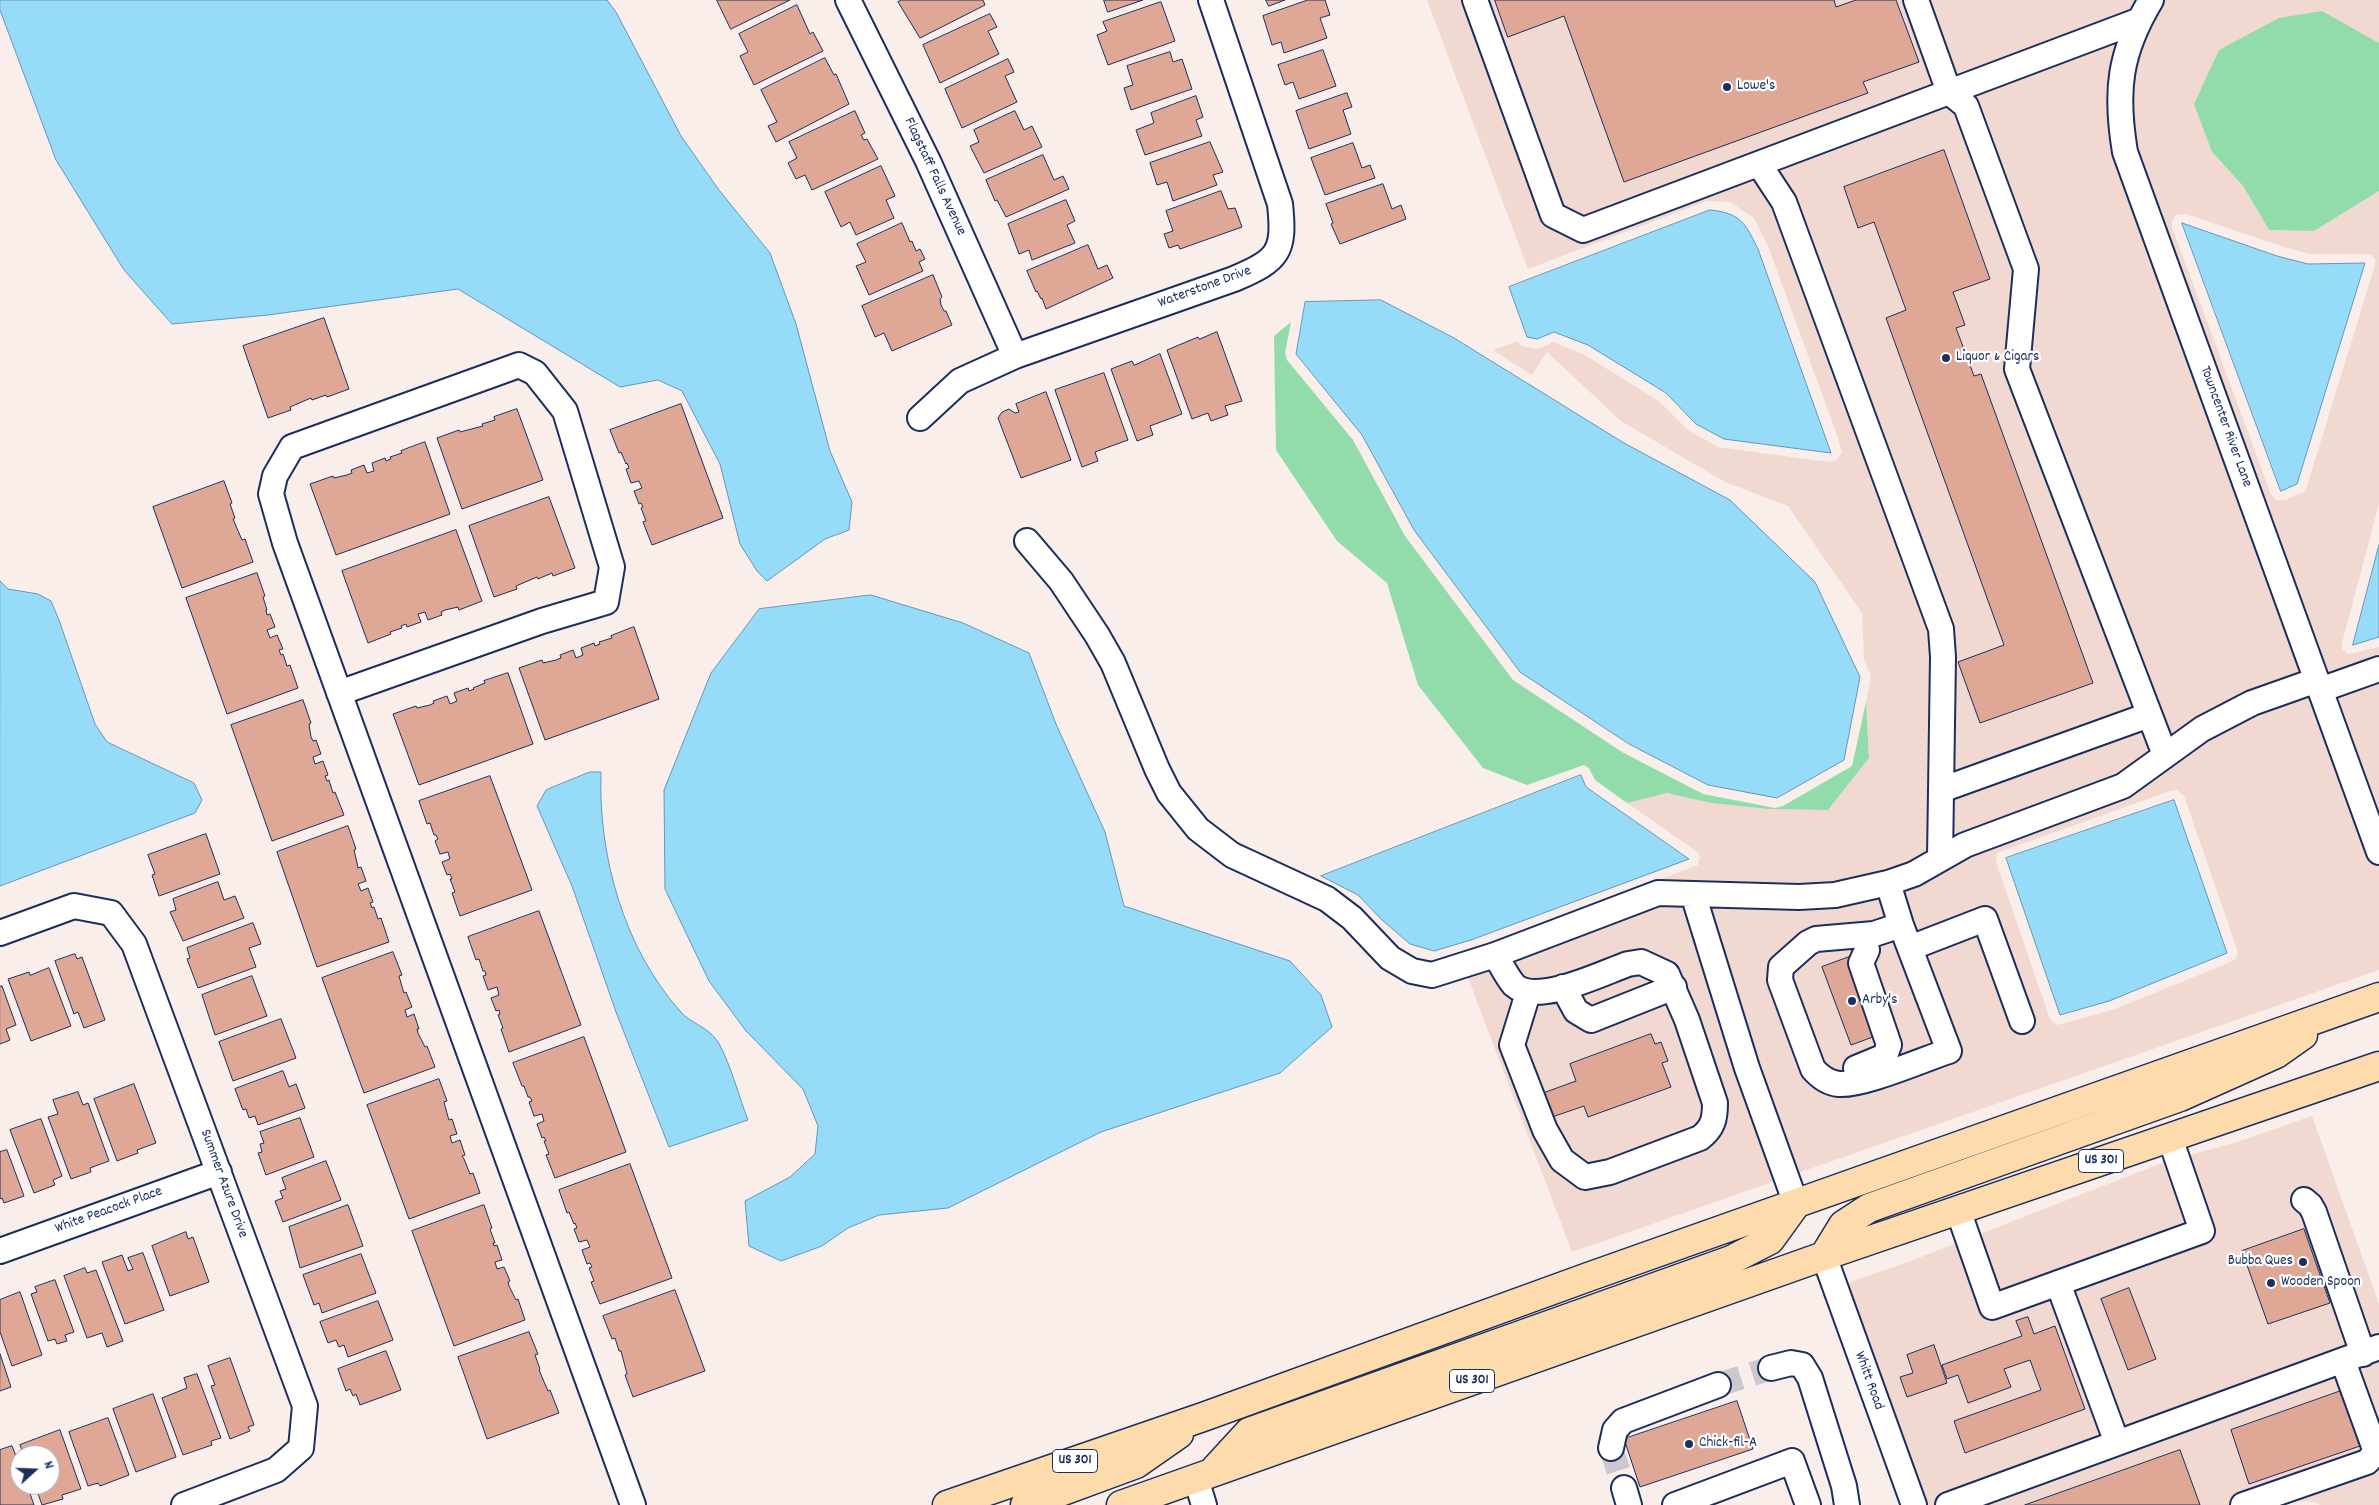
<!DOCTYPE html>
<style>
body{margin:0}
#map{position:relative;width:2379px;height:1505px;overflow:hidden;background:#f9eeea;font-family:Dekko,sans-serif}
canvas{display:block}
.north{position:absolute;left:10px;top:1445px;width:50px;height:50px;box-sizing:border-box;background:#fff;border:1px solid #a4acbf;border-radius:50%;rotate:70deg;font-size:14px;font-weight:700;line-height:20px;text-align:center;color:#1b2f5e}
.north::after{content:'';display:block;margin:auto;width:18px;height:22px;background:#1b2f5e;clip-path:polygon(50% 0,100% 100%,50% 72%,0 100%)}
</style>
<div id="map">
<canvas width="2379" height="1505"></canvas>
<div class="north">N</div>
</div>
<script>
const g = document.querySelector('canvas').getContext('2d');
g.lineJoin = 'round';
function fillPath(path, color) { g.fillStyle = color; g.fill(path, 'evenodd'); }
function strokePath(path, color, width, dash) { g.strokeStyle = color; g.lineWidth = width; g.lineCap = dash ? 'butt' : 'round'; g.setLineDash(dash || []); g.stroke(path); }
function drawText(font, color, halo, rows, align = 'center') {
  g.font = font + ' Dekko,sans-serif'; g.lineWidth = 4.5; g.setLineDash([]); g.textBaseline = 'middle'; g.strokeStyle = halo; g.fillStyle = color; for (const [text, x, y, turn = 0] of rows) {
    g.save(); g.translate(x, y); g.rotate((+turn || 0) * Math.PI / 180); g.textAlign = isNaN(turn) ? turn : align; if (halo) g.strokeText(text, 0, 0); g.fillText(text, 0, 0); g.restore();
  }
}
fillPath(new Path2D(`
 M1427,0H2379V43L2322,11L2212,152L2243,186L2269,230L2314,231L2379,191V504L2342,643V649L2349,654L2379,647V970L1572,1252L1459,954L1698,865L1700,856L1696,851L1627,803L1630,801L1667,793L1711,803L1768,809L1828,810L1869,758L1866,702L1871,676L1864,660L1862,613L1788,506L1725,482L1621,421L1547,352L1532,375L1493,350L1517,341L1521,346L1538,349L1553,342L1583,354L1659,401L1688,430L1718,447L1829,462L1837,460L1842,452L1837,435L1768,246L1754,218L1730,202L1707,201L1528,269ZM2186,214L2281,246L2310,254H2365L2371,255L2375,259V265L2307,486L2304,492L2285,500H2275L2271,494L2172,227V221L2176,215ZM2177,790L2184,796L2238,952L2236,958L2231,962L2112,1010L2057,1025L2050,1019L1996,862L1997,853L2170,791Z
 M2312,1116L2379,1304V1505H2320L2316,1502L2294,1501L2274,1505H1928L1847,1283L1908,1262L2167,1161L2234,1143Z`), '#f1d9d1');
fillPath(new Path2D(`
 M2322,11L2379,43V191L2314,231L2269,230L2243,186L2212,152L2194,104L2219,50L2279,18Z
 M1291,322L1285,353L1287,360L1353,440L1405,536L1513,680L1622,752L1703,794L1775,808L1783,806L1852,766L1866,702L1869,758L1828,810L1768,809L1711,803L1667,793L1627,803L1595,780L1589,768L1584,765L1527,785L1483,768L1418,685L1387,583L1337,541L1276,450L1274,336Z`), '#92dbab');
const water = new Path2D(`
 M0,0H607L616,12L681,136L719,190L770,253L796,324L830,451L852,502L849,530L825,539L767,581L757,571L740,544L720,464L682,391L658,380L620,387L458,289L268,315L172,324L124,270L56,160L0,10Z
 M1710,210C1741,213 1745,223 1758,249L1831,453L1724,439L1696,424L1666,393L1588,345L1554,332L1537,339L1527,337L1509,287Z
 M2182,223L2277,256L2308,264L2365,263L2297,484L2281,491Z
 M1381,300L1454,338L1624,443L1730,500L1815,582L1860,677L1844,760L1777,798L1708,785L1629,744L1520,672L1414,530L1362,435L1296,354L1305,302Z
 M2379,545V637L2353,645Z
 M0,581L8,589L38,594L51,601L59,620L95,724L107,742L194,783L202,800L195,813L0,886Z
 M871,595L963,623L1029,653L1056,724L1105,832L1124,906L1290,961L1321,995L1332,1027L1280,1073L1101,1132L948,1208L879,1215L848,1228L822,1246L781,1261L749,1246L745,1201L790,1177L815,1154L818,1126L803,1089L746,1031L709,981L665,889L664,790L711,673L759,609Z
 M590,772H601C598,856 624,948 680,1011C691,1024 709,1027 718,1042C730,1062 739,1097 748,1120L669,1147L616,1012L572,886L537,806L546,790Z
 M1581,775L1586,787L1689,859L1471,940L1434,951L1410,944L1382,920L1358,895L1321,876Z
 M2174,800L2227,953L2109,1001L2060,1015L2006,858Z`);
fillPath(water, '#96dbf8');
strokePath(water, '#6596ba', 1);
const building = new Path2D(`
 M717,0H790L731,29Z
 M902,0H983L985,5L920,38L898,2Z
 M1104,0H1143L1108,12Z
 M1266,0H1285L1269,6Z
 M1308,0H1325L1330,15L1320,18L1327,38L1284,53L1281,42L1272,45L1263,16Z
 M1495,0H1834L1836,7L1856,0H1896L1919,62L1863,82L1868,93L1624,182L1564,16L1508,37Z
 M1161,2L1175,41L1108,65L1097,35L1107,31L1103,22Z
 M797,5L810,34L813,32L823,51L754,85L740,56L748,52L739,34Z
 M990,14L997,27L988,31L999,54L940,83L923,45Z
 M1323,50L1336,86L1299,99L1293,82L1285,85L1278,65Z
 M1170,52L1173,62L1182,59L1192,89L1131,110L1124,88L1133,85L1127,66Z
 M825,58L834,75L836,74L849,104L776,142L768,126L777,122L761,90Z
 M1008,59L1014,72L1005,76L1017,102L962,128L945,89Z
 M1347,93L1352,107L1343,110L1351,134L1309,149L1296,111Z
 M1196,96L1203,117L1196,120L1202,136L1145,155L1136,130L1154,123L1151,113Z
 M855,111L865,133L861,135L864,140L867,139L878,159L812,190L805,175L796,179L788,163L797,158L789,142Z
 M1015,111L1024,130L1032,126L1042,147L984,173L970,146L979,142L974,130Z
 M1210,142L1223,172L1213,175L1217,185L1173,201L1167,182L1157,185L1150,163Z
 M1353,143L1362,168L1370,165L1375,178L1325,195L1311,158Z
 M1944,150L1990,279L1953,292L1965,325L1956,328L1974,376L1981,374L2093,683L1980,723L1958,662L2004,645L1886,318L1906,310L1874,222L1858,228L1844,187Z
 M1043,155L1054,180L1063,176L1069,189L1006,217L997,200L995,201L986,180Z
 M881,166L895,196L886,200L894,218L856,235L850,222L841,227L825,192Z
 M1383,184L1392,209L1401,205L1406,219L1340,244L1331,224L1333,223L1326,204Z
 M1221,191L1228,209L1235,208L1242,227L1180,249L1178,245L1169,248L1164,234L1173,231L1166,211Z
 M1066,200L1075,221L1067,225L1075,243L1032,260L1029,250L1019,254L1008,224Z
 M902,223L910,242L912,241L916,251L920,249L925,259L919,262L923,271L869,295L856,266L866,262L857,244Z
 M1088,245L1098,269L1107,265L1113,278L1046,309L1042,298L1041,299L1037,291L1036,292L1027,271Z
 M933,275L942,297L940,299L941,305L944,311H946L952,325L892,351L884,333L875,337L862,306Z
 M324,318L349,389L327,397L326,395L312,400L311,398L290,407L291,410L268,418L243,346Z
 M1217,332L1242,401L1225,406L1228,415L1211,421L1208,413L1192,419L1167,350L1198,337L1199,339Z
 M1160,354L1182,414L1150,426L1153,435L1137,441L1111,369L1132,361L1134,365Z
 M1104,373L1128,440L1095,452L1098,461L1082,467L1055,390Z
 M1046,392L1071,460L1021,478L998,418L1002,412L1009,409L1015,413L1019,412L1016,404Z
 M681,404L723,518L652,545L643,522L646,521L641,508L643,507L641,503L639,504L634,491L642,488L639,481L631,483L626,469L629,468L627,463L626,464L621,452L619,453L610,430Z
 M517,409L543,480L462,509L437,438L459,430L460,432L483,426L482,424L495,420L494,417Z
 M425,442L450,514L336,555L310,484L333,476L334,478L347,475L352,473L351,470L364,465L367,473L374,471L372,463L385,458L386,461L391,459L390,457L402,453L401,451Z
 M224,481L232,503L230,504L235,518L233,519L242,540L245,539L253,562L182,588L153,507Z
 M549,497L575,568L553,576L552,573L538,579L537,577L516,586L517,589L494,597L469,526Z
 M456,530L482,601L459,610L458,607L445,610L441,612L442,615L428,620L425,612L418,614L421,622L407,627L406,624L401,626L402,628L390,632L391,634L368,643L342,571Z
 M257,573L265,596L263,597L267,610H266L267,615L270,614L275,627L267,630L270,638L277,635L283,649L279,650L281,655L283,654L287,666L290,665L298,688L227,714L186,598Z
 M634,627L659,699L545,740L519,668L542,660L543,663L556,660L561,658L560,655L573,650L576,658L583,655L581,648L594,643L595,646L600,644L599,642L612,638L611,636Z
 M508,673L533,744L419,785L393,714L416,706L417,708L430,705L434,703L433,701L447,696L450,704L457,701L454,693L468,688L469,691L474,689L473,688L485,683L484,681Z
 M303,700L311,723L309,724L311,737L313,741L316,740L321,754L313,757L315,764L323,761L328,775L325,776L327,781L329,780L333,793L335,792L344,815L272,841L231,725Z
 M490,776L532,890L460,916L452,893L455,892L450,879H452L450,874L447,875L442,862L450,859L448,852L440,854L435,841L438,839L436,835H434L430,823L427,824L419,801Z
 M348,826L356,849L354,850L357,863L358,868L361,867L366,881L358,884L361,891L368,888L373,902L370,903L372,908L374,907L378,919L381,918L389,942L317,967L277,852Z
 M206,834L220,874L159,896L152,875L155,874L148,855Z
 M218,882L224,900L235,896L244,918L183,941L170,912L176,910L173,899Z
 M539,911L581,1025L509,1052L501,1029L503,1028L498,1015L500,1014L499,1010L496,1011L491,998L499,995L497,987L488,990L483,976L486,975L485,971H483L479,959L476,960L468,937Z
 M253,923L261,944L249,948L256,967L198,988L187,959L190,958L187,948Z
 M393,952L402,975L399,976L403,990L404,993L406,992L412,1007L405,1010L407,1017L414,1014L419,1029H417L418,1033L425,1047L427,1046L435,1067L364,1093L322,978Z
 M75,954L77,959L82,957L105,1020L84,1028L78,1012L74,1014L55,961Z
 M1852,956L1881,1034L1851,1045L1822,967Z
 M49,968L71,1026L31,1041L8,979L29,972L30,975Z
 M252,976L267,1016L215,1035L202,995Z
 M0,986H2L16,1025L6,1029L10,1040L0,1044Z
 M281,1019L296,1058L233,1081L219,1042Z
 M1651,1034L1655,1044L1661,1042L1668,1061L1662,1063L1671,1087L1588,1117L1584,1106L1552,1117L1543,1093L1576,1081L1570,1064Z
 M584,1037L626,1152L555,1178L546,1155L549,1154L544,1141H546L544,1137L542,1138L537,1124L544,1121L542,1114L534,1116L529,1102L532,1101L530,1097H528L524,1086H522L513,1063Z
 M283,1071L289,1087L296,1084L305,1108L258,1125L255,1116L249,1118L246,1109L243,1110L235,1089Z
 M439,1079L447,1101L444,1102L448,1117L449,1120L452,1119L457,1134L450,1136L452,1143L460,1140L465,1155L462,1156L464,1159L470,1174L473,1173L480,1193L409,1219L367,1105Z
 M134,1084L156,1143L137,1150L138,1153L117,1161L94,1099Z
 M78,1092L83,1105L88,1103L109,1161L90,1168L91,1172L71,1179L48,1117L58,1114L53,1100Z
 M300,1118L314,1157L266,1175L258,1153L262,1152L260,1144L264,1143L260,1132Z
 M41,1119L62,1176L53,1180L55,1185L34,1193L10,1130Z
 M7,1150L24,1196L4,1203L2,1198L0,1199V1152Z
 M326,1161L341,1200L283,1222L275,1201L283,1198L280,1191L286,1189L282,1178Z
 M630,1164L672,1278L600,1304L591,1282L594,1281L589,1268L592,1267L590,1263L587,1264L582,1250L590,1247L587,1240L579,1242L574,1229L577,1228L575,1223L574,1224L569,1212L567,1213L559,1190Z
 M348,1205L363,1246L300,1268L289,1227Z
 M484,1205L492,1228L490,1229L495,1243H493L494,1246L497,1245L502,1260L495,1262L497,1269L504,1267L510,1281L508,1282L509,1286L516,1300L518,1299L525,1320L454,1346L412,1231Z
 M2304,1229L2330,1303L2268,1324L2242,1251Z
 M186,1232L188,1239L193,1237L209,1282L170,1296L152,1246Z
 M143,1253L164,1310L125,1324L102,1262L122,1255L128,1271L133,1269L128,1258Z
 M361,1254L376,1293L322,1313L319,1303L314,1305L303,1275Z
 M85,1268L87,1273L96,1270L123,1341L107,1347L102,1333L87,1338L64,1276Z
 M55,1280L74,1332L65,1335L67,1341L57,1344L55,1339L48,1341L31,1294L37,1292L35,1287Z
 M2129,1288L2156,1359L2128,1370L2101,1299Z
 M675,1290L705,1371L633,1397L625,1375L627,1374L621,1351H619L615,1338L612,1339L603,1316Z
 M20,1292L42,1355L12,1366L0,1332V1300Z
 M378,1301L393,1340L348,1357L344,1345L339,1347L336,1340L328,1343L320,1322Z
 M2028,1317L2034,1334L2055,1326L2085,1409L1965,1453L1954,1421L2041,1390L2030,1360L2004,1369L2011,1387L1968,1403L1958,1375L1947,1379L1942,1365L2022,1336L2016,1321Z
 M529,1332L538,1354L535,1355L540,1369L539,1370L548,1391L550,1390L559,1413L487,1439L458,1357Z
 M1934,1345L1947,1383L1907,1397L1900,1377L1913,1373L1907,1355Z
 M386,1351L401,1390L360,1405L356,1394L353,1396L350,1389L346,1391L338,1369Z
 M0,1354L11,1387L0,1391Z
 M230,1358L254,1425L248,1427L250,1431L230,1439L211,1386L215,1385L208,1366Z
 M197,1374L221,1438L211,1441L212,1445L183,1455L162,1398L187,1388L184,1378Z
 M2341,1391L2360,1446L2249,1484L2231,1430Z
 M153,1394L176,1457L136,1472L113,1409Z
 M1737,1401L1753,1449L1640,1487L1624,1439Z
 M108,1418L129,1475L100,1486L98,1483L88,1486L69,1432Z
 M60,1430L81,1489L62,1495L63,1499L42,1505L35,1485H50V1455H24L20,1445Z
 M12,1446L20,1466V1485H27L34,1505H0V1450Z
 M2180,1450L2200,1505H2025Z`);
fillPath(building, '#dfa896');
strokePath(building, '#1b2f5e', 1);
strokePath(new Path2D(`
 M1718,1385L1771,1368
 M1611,1448L1624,1488`), '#cdc8ce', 24, [24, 12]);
const minor = new Path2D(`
 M848,0L928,161L1015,356
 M1475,0L1553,215L1583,230L2140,20
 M1916,0L1949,92L1966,106L2026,269L2017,369L2165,755
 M2151,0C2119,53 2115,92 2125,152L2379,852
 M1759,164L1784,202L1941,629L1943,657L1940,859
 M920,418L960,381L1015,356L1234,279C1279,260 1285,252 1280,204L1211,0
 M1027,541L1061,581L1097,635L1113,663L1157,769L1169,793L1198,829L1232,855L1327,899L1352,918L1390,958L1412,971L1432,975L1495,955L1658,893L1799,897L1835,895L1888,883L1914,874L1965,845L2123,786L2202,729L2252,703L2317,680
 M2320,690L2379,669
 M339,693L542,621L606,602L612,567L565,411L535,373L519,365L292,447L275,476L271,494L285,543L595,1400L633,1505
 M1941,790L2149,715
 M1888,883L1901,925L1949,1051C1924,1059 1863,1086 1839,1084C1828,1083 1820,1077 1813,1069L1780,980L1781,967L1808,943L1816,939L1874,934L1901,925
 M1693,894L1747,1068L1796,1204
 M0,933L74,906L111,913L134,944L305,1406L301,1448L276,1470L184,1505
 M1910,948L1985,919L2022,1021
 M1495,955C1501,964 1507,977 1514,985C1537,1006 1602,973 1628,964L1641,962L1667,974L1687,1020L1715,1103C1715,1119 1713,1128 1700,1138L1610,1172L1585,1177L1562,1160L1545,1130L1512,1045L1528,993
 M1563,987L1576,1011L1591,1020L1674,987
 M1856,1068L1885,1056L1889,1045L1861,963L1867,950
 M2304,1200L2310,1205L2314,1212L2363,1354
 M1958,1210L1992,1307L2202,1231L2170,1138
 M0,1251L219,1172
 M1824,1256L1914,1505
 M2058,1283L2117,1443
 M1771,1368L1791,1363L1802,1365L1810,1378L1844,1486L1847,1505
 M1611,1448L1615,1430L1623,1421L1718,1385
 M1196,1479L1204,1505
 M1624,1488L1629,1505
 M1675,1505L1792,1461L1808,1505
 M1948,1505L2379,1347
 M2243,1505L2367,1462L2376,1452L2343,1361`);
const major = new Path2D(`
 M1824,1256L1843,1225L1869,1208L2180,1097L2276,1054L2303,1035
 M1215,1469L1249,1432L1731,1260L1770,1240L1796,1204
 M947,1505L1203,1417L1591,1276L2379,997
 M1025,1505L1136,1464L1179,1434
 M1121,1505L1824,1256L2379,1066`);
strokePath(minor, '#1b2f5e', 28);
strokePath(major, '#1b2f5e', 31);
strokePath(minor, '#fff', 24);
strokePath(major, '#fedbac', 28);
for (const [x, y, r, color] of [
 [1727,87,5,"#1b2f5e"],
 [1946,358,5,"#1b2f5e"],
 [1852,1001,5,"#1b2f5e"],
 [2303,1262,5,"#1b2f5e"],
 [2271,1283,5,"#1b2f5e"],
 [1689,1444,5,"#1b2f5e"]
]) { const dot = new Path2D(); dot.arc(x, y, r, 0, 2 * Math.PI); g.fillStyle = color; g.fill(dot); strokePath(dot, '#fff', 2); }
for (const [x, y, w] of [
 [2101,1161,45],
 [1472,1381,45],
 [1075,1461,45]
]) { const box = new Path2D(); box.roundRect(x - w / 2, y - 11.5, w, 23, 4); g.fillStyle = '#fff'; g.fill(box); strokePath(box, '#1b2f5e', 1); }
drawText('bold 14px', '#1b2f5e', null, [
 ["US 301",2101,1161],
 ["US 301",1472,1381],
 ["US 301",1075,1461]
]);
drawText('15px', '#1b2f5e', '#fff', [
 ["Lowe's",1737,87],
 ["Liquor & Cigars",1956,358],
 ["Arby's",1862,1001],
 ["Bubba Ques",2293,1262,"right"],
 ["Wooden Spoon",2281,1283],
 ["Chick-fil-A",1699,1444]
], 'left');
drawText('15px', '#1b2f5e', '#fff', [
 ["Flagstaff Falls Avenue",934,177,65],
 ["Waterstone Drive",1205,288,-20],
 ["Towncenter River Lane",2225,427,70],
 ["Summer Azure Drive",223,1184,70],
 ["White Peacock Place",109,1211,-20],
 ["Whitt Road",1868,1381,70]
]);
</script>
